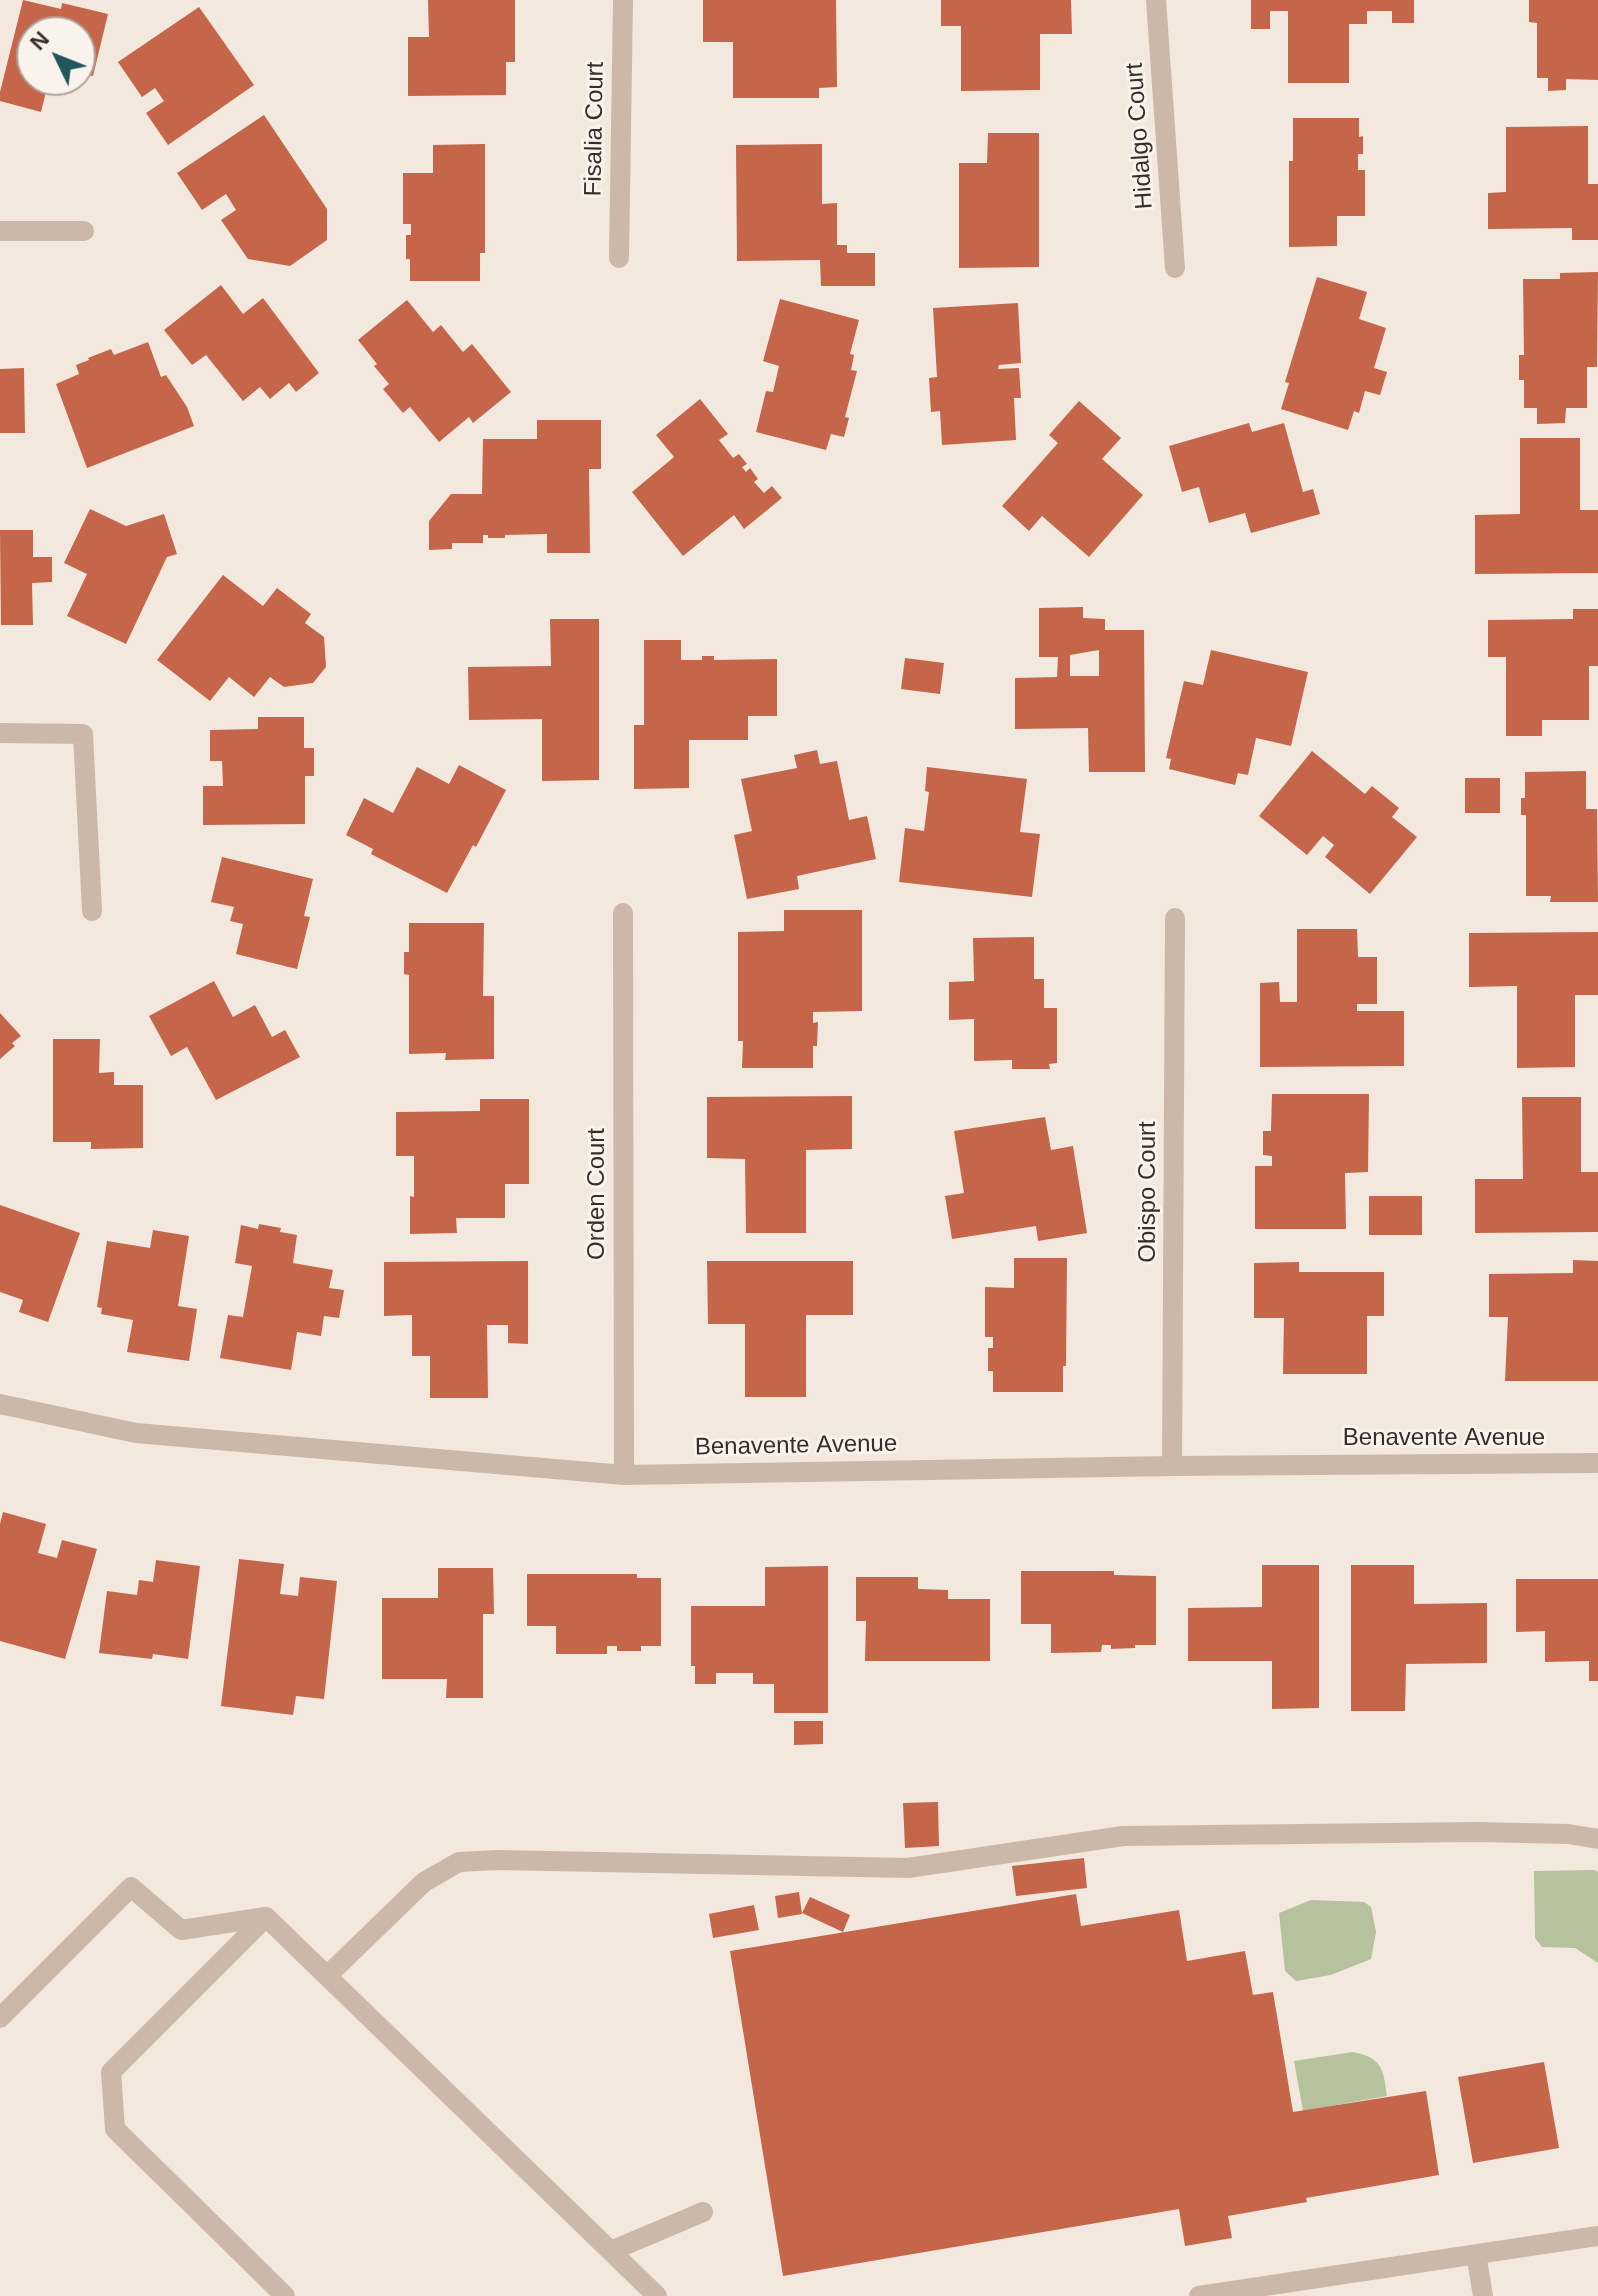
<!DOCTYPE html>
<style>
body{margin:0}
#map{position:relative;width:1598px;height:2296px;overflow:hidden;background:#f2e8de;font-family:Helvetica,sans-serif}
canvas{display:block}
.north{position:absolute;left:16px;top:16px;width:80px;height:80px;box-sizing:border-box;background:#faf3eb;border:2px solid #aca49d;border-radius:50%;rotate:313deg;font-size:22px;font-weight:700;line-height:32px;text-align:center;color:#382e29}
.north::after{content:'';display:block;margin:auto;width:28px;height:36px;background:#1f575a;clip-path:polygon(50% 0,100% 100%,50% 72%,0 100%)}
</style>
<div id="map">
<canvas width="1598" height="2296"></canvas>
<div class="north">N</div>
</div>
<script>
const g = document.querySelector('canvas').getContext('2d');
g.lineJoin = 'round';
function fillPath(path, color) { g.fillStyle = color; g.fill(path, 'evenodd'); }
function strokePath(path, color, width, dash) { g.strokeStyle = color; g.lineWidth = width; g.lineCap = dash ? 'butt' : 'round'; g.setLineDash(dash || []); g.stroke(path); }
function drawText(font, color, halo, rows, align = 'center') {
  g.font = font + ' Helvetica,sans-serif'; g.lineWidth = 6; g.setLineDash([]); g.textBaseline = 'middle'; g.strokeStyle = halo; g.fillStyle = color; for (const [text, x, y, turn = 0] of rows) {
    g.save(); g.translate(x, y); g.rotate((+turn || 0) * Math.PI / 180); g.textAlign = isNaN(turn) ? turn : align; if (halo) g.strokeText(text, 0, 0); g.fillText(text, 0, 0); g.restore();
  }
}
fillPath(new Path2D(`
 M1594,1870L1598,1872V1963L1575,1948L1542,1947L1535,1938L1534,1871Z
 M1311,1900L1364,1902L1371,1907L1376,1932L1371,1959L1331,1975L1296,1981L1285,1971L1279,1913Z
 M1353,2052C1383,2058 1383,2069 1387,2096L1303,2111L1294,2061Z`), '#b6c29e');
fillPath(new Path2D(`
 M23,0L61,9L62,3L108,14L93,76L80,73V32H32V80H49L41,112L0,101V92Z
 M428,0H515V62H506V95L408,96V37H429Z
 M703,0H836L837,87L819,88V98H733V42H703Z
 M941,0H1071L1072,34H1040V90L961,91V26H941Z
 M1251,0H1414V23H1392V11H1367V24H1349V83H1288V11H1270V29H1251Z
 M1529,0H1598V80L1566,79V90L1548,91V78H1537V23L1529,22Z
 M199,7L254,85L168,145L146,113L164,101L155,88L142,97L118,62Z
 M264,115L327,209V240L290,266L248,259L221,220L236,210L226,194L202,210L177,173Z
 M1293,118H1359V137L1363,136V154H1358V170H1365V216H1337V246L1289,247V161H1293Z
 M1588,126V184H1598V240H1572V228L1488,229V193L1506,192V127Z
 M988,133H1039V267L959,268V163H987Z
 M485,144V253H480V281H410V259H406V235H411V224H403V173H433V145Z
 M822,144V204L837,203V245H847V253H875V286H821L820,260L737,261L736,145Z
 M1598,272L1597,367H1587V408H1566L1565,423L1537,424V408H1524V380H1519V355H1524L1523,279H1560V273Z
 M1317,277L1367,292L1359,319L1386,328L1374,368L1387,372L1380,395L1365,391L1359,413L1354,411L1348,430L1281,409L1289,383L1285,382Z
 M221,285L243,314L263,298L319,373L296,392L289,383L270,399L260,387L243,401L206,355L192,365L164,330Z
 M780,299L859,320L850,354L854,355L851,370L857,371L845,417L849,418L844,437L831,434L826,450L756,432L766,391L773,392L779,366L763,361Z
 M407,300L433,332L441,325L463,352L472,344L511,392L473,423L469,417L439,442L410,407L403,413L383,389L389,384L374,366L377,364L358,340Z
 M1018,303L1021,363L999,365L998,369L1019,368L1021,398H1014L1016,440L942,445L940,411L931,412L929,378L937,377L933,308Z
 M148,342L161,377L166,375L187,407L194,426L87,468L56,384L79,374L76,365L89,360L88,358L111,349L114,355Z
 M24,368L25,433H0V369Z
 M700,399L728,434L719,440L733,458L739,454L747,464L742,467L746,472L750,468L758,479L754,482L764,493L772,486L782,498L744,529L734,515L683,556L632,492L674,457L656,435Z
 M1079,401L1121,438L1102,459L1143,495L1089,557L1042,516L1029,531L1002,506L1058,443L1049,435Z
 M537,420H601V469H589L590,553H547V534L505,535V538H488V535H483V543H452V549L429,550V521L451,494H482L483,439H537Z
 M1249,423L1252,432L1284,423L1303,492L1313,489L1320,514L1251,533L1245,513L1209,523L1199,487L1182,492L1169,446Z
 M1520,438H1580V510H1598V573L1475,574V515L1520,514Z
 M90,509L126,526L164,514L177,554L167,557L126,644L67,616L87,574L64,563Z
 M0,530H33V557H52V582L32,583L33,625H1Z
 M223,575L263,606L277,588L311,614L305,623L324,637L326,667L313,683L284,687L270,677L254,697L229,677L210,701L157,660Z
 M1083,607V618L1105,619V630H1144L1145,772H1089L1088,728L1015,729V678L1057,677L1058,657H1039V608ZM1099,650V676H1070V655Z
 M1573,609H1598V666H1589V720H1542V736H1506V657H1488V620L1573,619Z
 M550,619H599V780L542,781V719L469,720L468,667L551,666Z
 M644,640H681V660H702V656H714V660L777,659V716H748V740H689V788L634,789V725H644Z
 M1211,650L1308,672L1291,746L1256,738L1248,775L1238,773L1235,785L1169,769L1171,759L1166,758L1184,681L1203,685Z
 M905,658L944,663L940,694L901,689Z
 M258,717H304V748H314V776H305V824L203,825V786H223L222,761H210V730L258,729Z
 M817,750L820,764L837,761L849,820L867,816L876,859L797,876L799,889L747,899L734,835L752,831L741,779L797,768L794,755Z
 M1312,751L1365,794L1372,786L1399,808L1392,817L1417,837L1370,894L1325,857L1334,845L1323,836L1307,855L1259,816Z
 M459,765L506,790L476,847L473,845L447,893L371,854L373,849L346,835L364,798L393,813L417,767L449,784Z
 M927,767L1027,779L1020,832L1040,834L1032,897L899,882L905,828L924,831L929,792L925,791Z
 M1586,771V809H1597L1598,902H1550L1551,896H1526V815H1521V798H1525V772Z
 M1465,778H1500V813H1465Z
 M222,857L313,879L304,916L310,917L297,969L236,954L243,924L230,921L234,907L211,902Z
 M784,910H862V1011L813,1012V1023L818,1022L817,1046H813V1068H742L743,1041H738V932L784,931Z
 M409,923H484L483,996H494V1059L445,1060L446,1053L409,1054V975L404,974V952H409Z
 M1297,929H1357L1358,957H1377V1004H1357V1011H1404V1066L1260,1067V983L1279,982L1280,1002H1297Z
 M1598,932V995H1575V1067L1517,1068V986L1469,987V933Z
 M1034,937V979H1044V1008H1057V1063L1049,1064L1050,1069H1012V1060L974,1061V1019L949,1020V982L974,981L973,938Z
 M214,981L233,1017L255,1005L272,1037L285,1030L300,1057L216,1100L187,1047L171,1056L149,1016Z
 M0,1013L21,1036L12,1043L15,1046L0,1059Z
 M53,1039H100L99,1073L114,1072V1085H143V1148L91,1149V1142H53Z
 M1272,1094H1369L1368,1172L1345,1173L1346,1229H1255V1166H1272V1156L1263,1155V1131H1271Z
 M852,1096V1149L806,1150V1233H746L745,1159L707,1158V1097Z
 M1522,1097H1581V1172H1598V1232L1475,1233V1179H1523Z
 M480,1099H529V1184H505V1218H456L457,1233L410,1234V1196L414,1197V1156H396V1112L480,1111Z
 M1045,1117L1051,1150L1073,1146L1087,1233L1038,1241L1036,1226L952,1239L945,1196L964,1193L954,1131Z
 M1369,1196H1422V1235H1369Z
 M0,1205L80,1233L48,1322L19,1312L23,1300L0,1292Z
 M259,1224L281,1228L280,1232L297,1235L293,1263L333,1270L329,1288L344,1290L339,1318L324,1316L321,1336L297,1332L291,1370L220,1358L228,1315L243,1317L252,1266L235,1263L241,1225L258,1229Z
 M153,1230L189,1236L178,1306L197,1309L189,1361L127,1352L133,1320L101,1314L102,1308L97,1307L107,1241L150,1248Z
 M1014,1258H1067L1066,1366H1063V1392H993V1371H988V1348H993V1337H985V1287L1014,1288Z
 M1573,1260L1598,1261V1381H1505L1508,1317H1489V1274L1573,1273Z
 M528,1261V1344L508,1343V1325H487L488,1398H430V1356H412V1315L384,1316V1262Z
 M707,1261H853V1315H806V1397H745V1324H708Z
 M1299,1262V1272H1384V1316H1367V1374H1283L1284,1318H1254V1263Z
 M3,1512L46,1524L38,1553L57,1558L62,1540L97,1549L65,1659L0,1641V1524Z
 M239,1559L284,1564L280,1594L298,1596L300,1577L337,1581L324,1699L296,1696L293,1715L221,1706Z
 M156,1560L200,1566L188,1659L153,1654L152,1659L99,1653L107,1591L137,1595L139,1580L153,1582Z
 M1262,1565H1319V1708L1272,1709V1661H1188V1608L1262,1607Z
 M1351,1565H1414V1604L1487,1603V1663L1406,1664L1405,1711H1351Z
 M828,1566V1713H774V1684H753V1673H716V1684H695V1666H691V1606H765V1567Z
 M438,1568H493L494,1614H483V1698H446L447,1679H382V1598H438Z
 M1021,1571H1114V1575L1156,1576V1645H1135V1648L1111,1649V1645H1102L1101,1652L1051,1653V1624H1021Z
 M527,1574H637V1578H661V1646H641V1651H617V1646H607V1654H556V1626H527Z
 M856,1577H918V1589L948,1590V1599H990V1661H865L866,1621H856Z
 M1516,1579H1598V1681H1589V1661L1545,1662V1631L1516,1632Z
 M794,1721H823V1744L794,1745Z
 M938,1802L939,1846L905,1848L903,1803Z
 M1084,1858L1087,1888L1016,1896L1012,1866Z
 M799,1892L802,1914L778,1918L775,1896Z
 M1076,1894L1081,1926L1179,1910L1187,1961L1245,1951L1253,1995L1273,1992L1293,2112L1426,2091L1439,2175L1306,2198L1307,2202L1228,2216L1232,2238L1185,2246L1179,2209L783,2276L730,1951Z
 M810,1897L850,1915L843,1932L802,1913Z
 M754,1905L759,1930L713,1938L709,1914Z
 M1544,2062L1559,2148L1473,2163L1458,2077Z`), '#c56549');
strokePath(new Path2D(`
 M266,1917L111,2072L115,2129L285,2296
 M327,1976L424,1882L459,1862L497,1860L908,1868L1123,1836L1478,1832L1568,1834L1598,1839
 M0,2018L131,1887L181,1930L266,1917L657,2296
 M611,2251L703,2212
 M1476,2254L1483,2296
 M1199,2296L1598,2236`), '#cbb8aa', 20);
strokePath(new Path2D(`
 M1156,0L1175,268
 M0,231H84
 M619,258L623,0
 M0,733L83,734L92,911
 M623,913L624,1475
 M0,1404L136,1433L624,1475L1172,1466L1598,1463
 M1172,1466L1175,918`), '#cbb8aa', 20);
drawText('24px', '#382e29', '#faf3eb', [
 ["Fisalia Court",595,129,-89],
 ["Hidalgo Court",1140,136,-94],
 ["Obispo Court",1148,1192,-90],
 ["Orden Court",597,1194,-90],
 ["Benavente Avenue",1444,1438],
 ["Benavente Avenue",796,1446,-1]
]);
</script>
